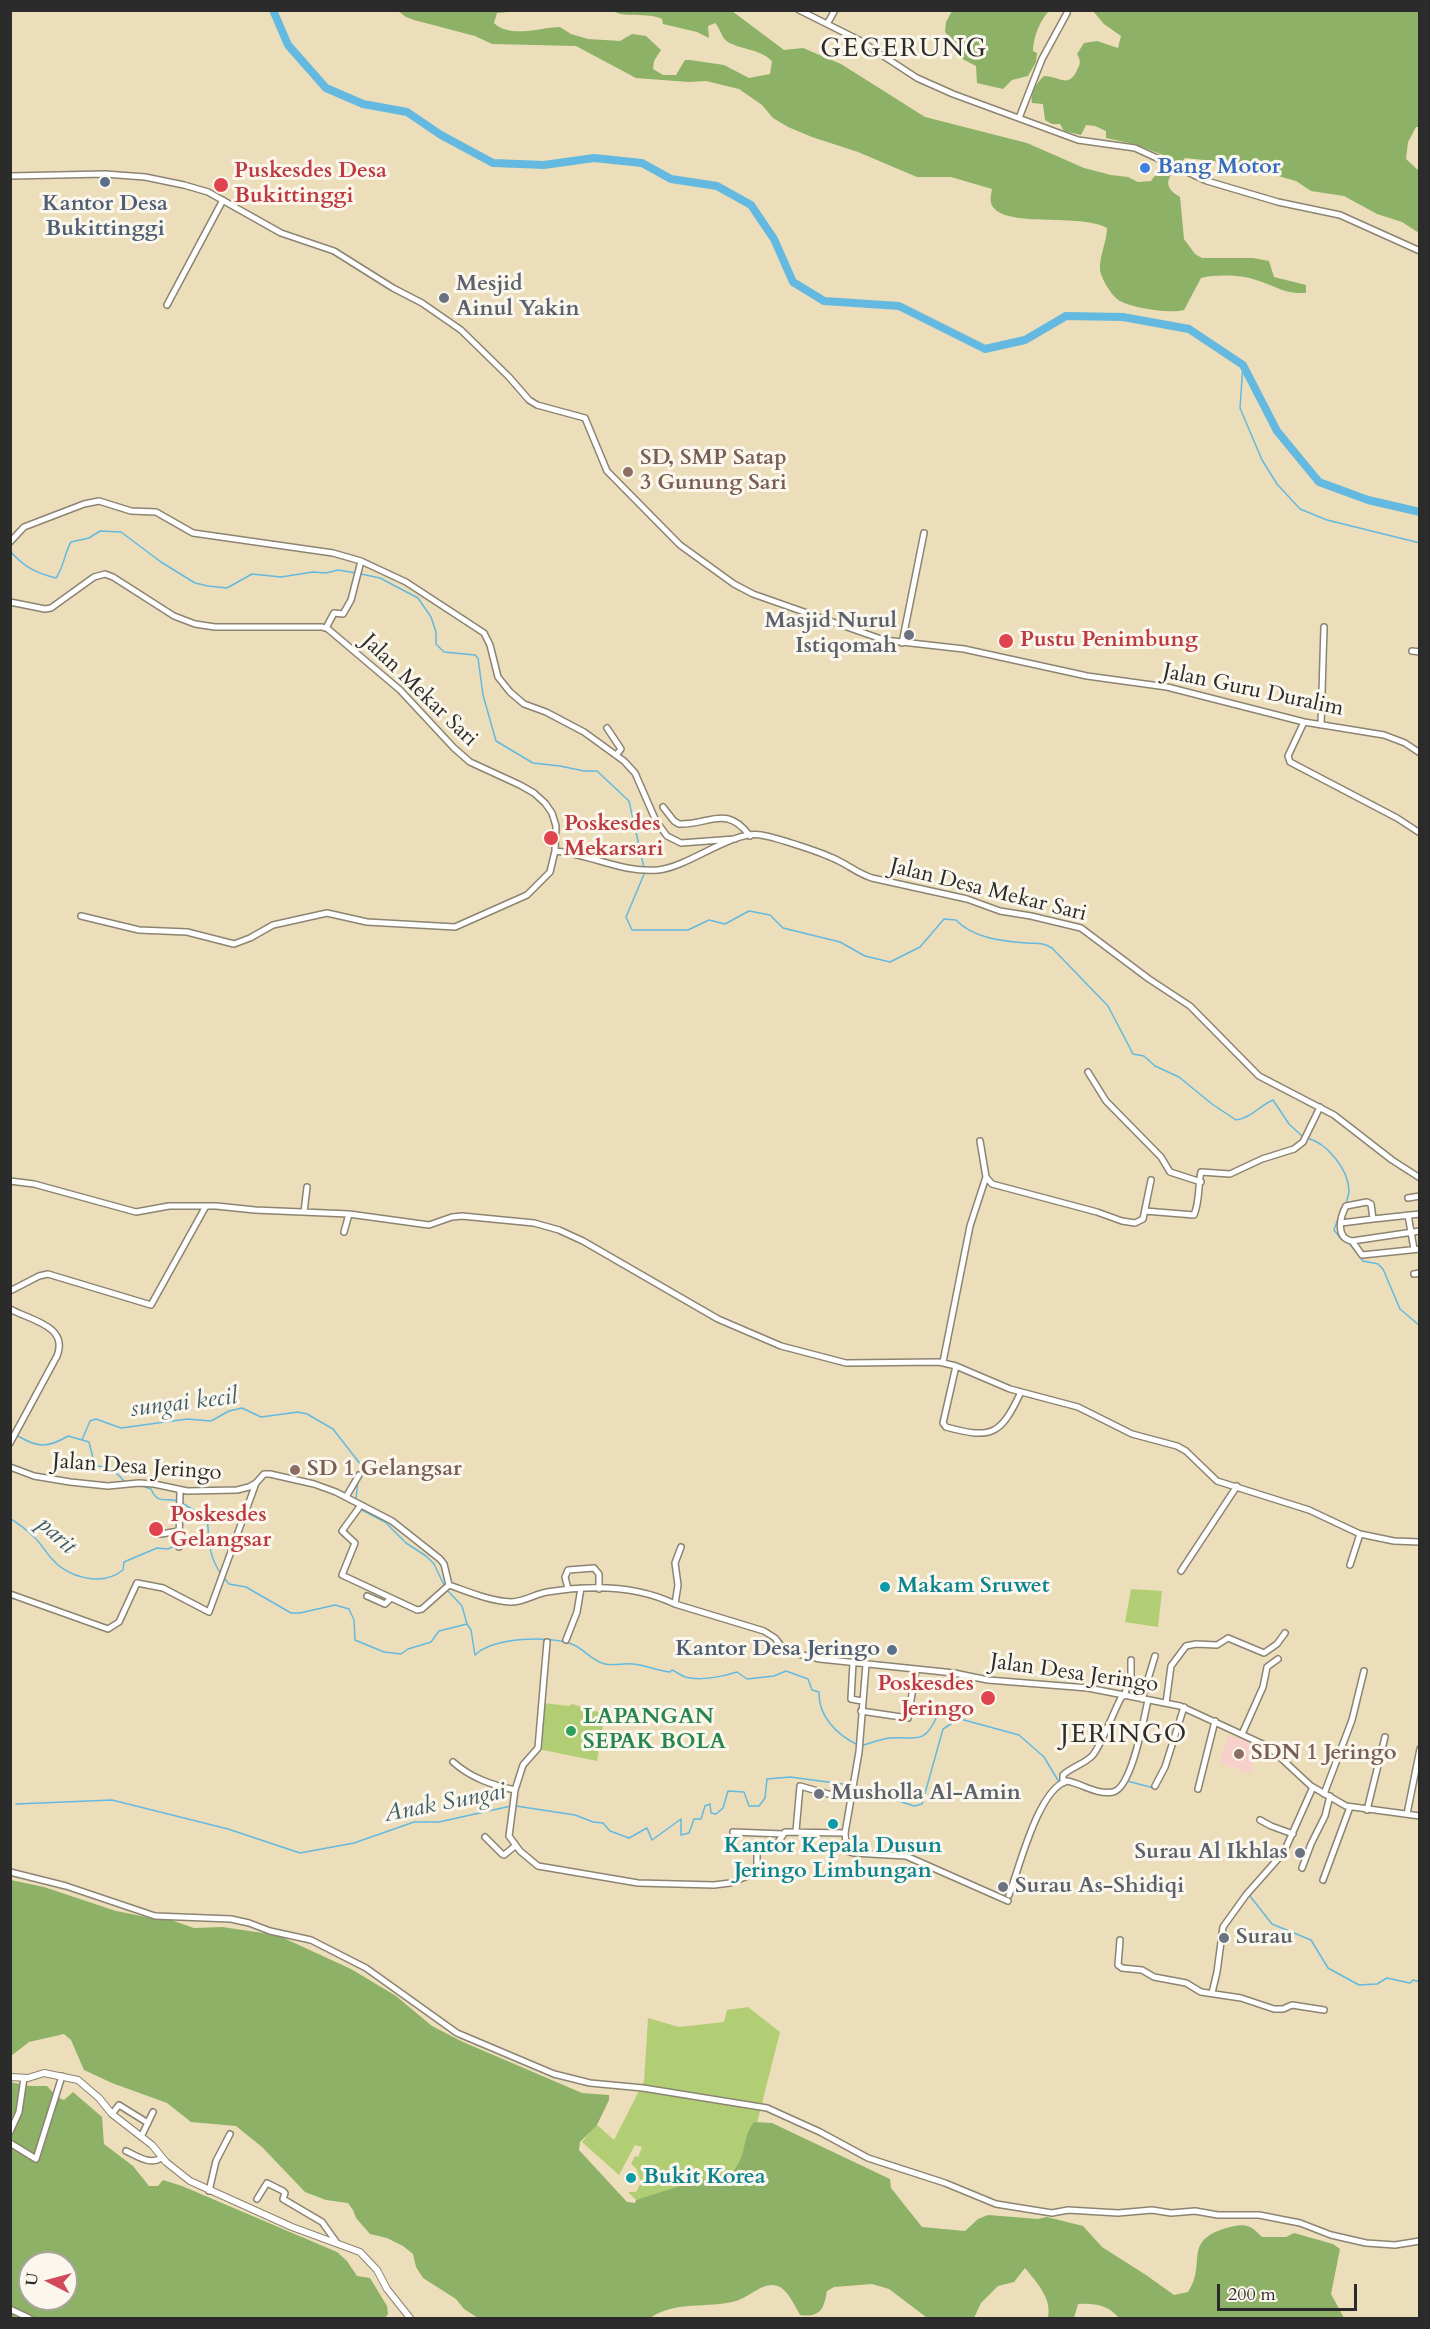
<!DOCTYPE html>
<style>
body{margin:0}
#map{position:relative;width:1430px;height:2329px;overflow:hidden;background:#ecdeba;font-family:Cardo,serif}
canvas{display:block}
.frame{position:absolute;inset:0;border:12px solid #2b2b2b;pointer-events:none}
.north{position:absolute;left:18px;top:2251px;width:60px;height:60px;box-sizing:border-box;background:#fbf7ec;border:2px solid #a8a59f;border-radius:50%;rotate:276deg;font-size:16px;font-weight:700;line-height:24px;text-align:center;color:#2b2b2b}
.north::after{content:'';display:block;margin:auto;width:21px;height:27px;background:#d1495b;clip-path:polygon(50% 0,100% 100%,50% 72%,0 100%)}
.scale{position:absolute;left:1217px;top:2284px;width:140px;height:27px;box-sizing:border-box;border:3px solid #2b2b2b;border-top:0;padding-left:8px;font-size:18px;line-height:21px;white-space:nowrap;color:#2b2b2b;-webkit-text-stroke:4px #fbf7ec;paint-order:stroke}
</style>
<div id="map">
<canvas width="1430" height="2329"></canvas>
<div class="frame"></div>
<div class="north">U</div>
<div class="scale">200 m</div>
</div>
<script>
const g = document.querySelector('canvas').getContext('2d');
g.lineJoin = 'round';
function fillPath(path, color) { g.fillStyle = color; g.fill(path, 'evenodd'); }
function strokePath(path, color, width, dash) { g.strokeStyle = color; g.lineWidth = width; g.lineCap = dash ? 'butt' : 'round'; g.setLineDash(dash || []); g.stroke(path); }
function drawText(font, color, halo, rows, align = 'center') {
  g.font = font + ' Cardo,serif'; g.lineWidth = 6; g.setLineDash([]); g.textBaseline = 'middle'; g.strokeStyle = halo; g.fillStyle = color; for (const [text, x, y, turn = 0] of rows) {
    g.save(); g.translate(x, y); g.rotate((+turn || 0) * Math.PI / 180); g.textAlign = isNaN(turn) ? turn : align; if (halo) g.strokeText(text, 0, 0); g.fillText(text, 0, 0); g.restore();
  }
}
fillPath(new Path2D(`
 M1228,1735L1259,1744L1250,1773L1220,1763Z`), '#f7d0cb');
fillPath(new Path2D(`
 M1131,1589L1162,1591L1158,1627L1125,1622Z
 M543,1703L569,1706L572,1704L605,1714L597,1761L538,1749Z
 M748,2007L780,2032L744,2175L636,2200L628,2192H636L641,2182L636,2168L631,2164L635,2156L638,2157L642,2147L635,2145L619,2175L582,2142L596,2124L614,2140L644,2081L648,2018L679,2027L724,2022L727,2010Z`), '#b2ce75');
fillPath(new Path2D(`
 M398,11H520L497,13L494,23C510,39 542,27 560,27L571,34L588,39L620,41L632,34L646,36L661,50L654,61L653,69L663,75H676L685,60H690L724,65L749,78L770,74L772,61C760,49 742,50 728,42C721,38 721,29 715,23L708,26L709,38L697,32L663,24L662,19C649,12 621,18 614,11H732L784,50L803,48L841,64L925,117L1027,143L1084,168L1111,175L1128,177L1138,182L1151,181L1159,170L1163,155L1134,144L1106,138V131L1095,126L1086,125L1081,135L1064,131L1060,124H1052L1045,120L1043,104L1032,103C1030,94 1037,82 1044,76C1060,76 1069,90 1078,68C1081,63 1080,59 1077,54L1084,43L1097,41L1118,48L1121,36L1104,24L1093,11H1419V127H1416L1408,142L1406,159L1419,171V233L1402,222L1377,214L1344,196L1311,191L1296,181L1232,163L1185,158C1173,172 1157,184 1180,197L1184,239L1195,254L1202,258H1253L1269,261L1274,277L1306,285V293C1284,294 1278,287 1259,281C1243,275 1218,274 1201,278L1184,310C1170,314 1133,308 1120,301C1112,297 1101,278 1100,270C1099,256 1107,242 1107,228C1081,213 1008,228 993,207C989,201 991,195 992,189L951,177H917L858,152L812,137L788,127L773,118L762,105L739,89L706,81L689,82L636,78L576,46L492,44L475,36L414,20L406,17Z
 M952,11H1049C1040,20 1033,38 1033,51L1037,53L1036,62L1028,76L1012,80L1003,89L977,83L976,66L955,55L954,42L945,32L946,22Z
 M11,1880L44,1887L116,1911L161,1920L165,1918L194,1928L222,1927L277,1935L351,1969L396,1996L432,2026L463,2042L582,2093L609,2095V2100L597,2125L580,2142L579,2150L627,2202L635,2203L636,2200L683,2185L733,2172C748,2153 741,2139 754,2122L772,2123L890,2179L891,2188L922,2227L965,2231L978,2219L988,2215L1038,2219L1047,2217L1083,2226L1102,2247L1146,2275L1174,2295L1188,2292C1208,2263 1180,2240 1230,2227C1246,2223 1251,2225 1262,2237H1286L1294,2233L1333,2244L1340,2249L1331,2294L1344,2318H1119C1108,2305 1095,2303 1078,2304L1074,2318H1048C1052,2298 1037,2283 1025,2268L1014,2282L998,2286L981,2303L974,2318L926,2317L889,2289L872,2284L834,2287L827,2291C824,2308 821,2318 800,2315C795,2306 788,2290 778,2286C763,2281 750,2297 736,2301C707,2309 676,2300 650,2318H478L464,2309L456,2299L423,2278L416,2267L413,2254L403,2246L387,2238L370,2234L356,2218L353,2210L348,2203L326,2200L305,2192L262,2147L236,2126L191,2122L167,2103L112,2083L84,2070L71,2040L64,2034L29,2042L11,2056Z
 M10,2082L30,2086H47L57,2097L64,2100L73,2092L102,2117L104,2144L133,2166L149,2186H158L163,2180L182,2186L337,2252L347,2261L357,2276L370,2278L387,2306L388,2314L385,2318H11ZM30,2263H66V2299H30Z`), '#8db166');
strokePath(new Path2D(`
 M1243,365L1240,408L1262,460L1277,484L1300,509L1327,520L1420,543
 M10,551C24,567 36,573 56,578C64,567 64,554 71,542L89,538L100,531L121,532L161,562L195,583L208,586L227,588L252,574L281,577L313,572L326,573L338,570L356,573
 M361,574L380,578L418,598L431,617L436,632V644L444,652L475,655L478,658L483,695L496,741L533,763L560,766L584,771H597L629,801L644,868
 M645,872L626,917L632,930H688L709,920L725,924L749,911L770,915L783,928L840,942L865,956L890,962L920,947L944,919L956,920C973,938 1001,941 1026,943C1037,944 1042,942 1052,948L1108,1006L1133,1054L1144,1056L1155,1066L1179,1077L1212,1104L1236,1120C1251,1118 1259,1106 1273,1100L1289,1124L1302,1136
 M1307,1138C1327,1143 1348,1169 1349,1190C1349,1194 1347,1200 1346,1204
 M1339,1216L1334,1230L1341,1239L1348,1242L1363,1261L1378,1264L1383,1269L1400,1309L1420,1326
 M18,1436C38,1448 48,1448 68,1436L89,1442L95,1466C110,1466 116,1472 126,1483
 M82,1440L90,1421L96,1419L121,1428L187,1419L211,1421L229,1411L242,1408L261,1417L298,1412L307,1414L333,1429L361,1465L360,1472
 M142,1486L151,1489C158,1505 164,1497 178,1501
 M356,1499L358,1480
 M182,1503L207,1518C210,1541 207,1553 221,1574
 M360,1509L385,1522L406,1543L426,1556L434,1564L445,1587
 M10,1518C18,1524 26,1529 33,1536C40,1542 45,1551 51,1558C68,1578 102,1587 123,1570L124,1562L157,1548L168,1549L177,1545
 M182,1543L201,1537L207,1542
 M224,1578L229,1584L246,1587L291,1613H300L335,1605L349,1609L354,1620L355,1640L384,1652L401,1654L408,1649L431,1642L439,1631L467,1624L471,1630L475,1655C493,1637 551,1635 574,1645C585,1650 592,1661 605,1664C614,1666 624,1663 633,1664C646,1665 657,1671 670,1672L672,1670C677,1672 680,1675 685,1677C700,1681 722,1677 737,1672L747,1679L774,1676L786,1671L808,1679L812,1690L819,1692C818,1716 837,1735 858,1745
 M448,1591L462,1606L467,1624
 M861,1746C871,1743 880,1739 890,1738C916,1736 924,1746 937,1716L942,1714L1019,1735L1044,1757L1059,1782
 M1127,1781L1154,1788
 M856,1787L914,1806L922,1804L943,1729L960,1718
 M16,1804L112,1800L228,1829L300,1853L354,1843L414,1822H439L511,1806
 M516,1806L575,1815L593,1822L603,1823L610,1831L629,1838L647,1828L652,1840L681,1819V1835L689,1833L694,1819H701L705,1806L710,1804L711,1813L716,1814L723,1808L728,1791L744,1792L749,1806H759L765,1798L767,1779L790,1777L850,1785
 M1250,1896L1272,1924L1311,1940L1328,1968L1359,1985L1377,1984L1387,1978L1410,1983L1413,1980L1420,1982`), '#63b9e0', 1.5);
strokePath(new Path2D(`
 M273,10L288,45L326,88L363,104L407,112L441,135L493,163L544,165L594,158L642,163L671,179L717,186L751,205L774,239L793,282L824,301L899,306L985,349L1025,340L1066,316L1123,317L1189,329L1243,365L1277,431L1319,482L1368,500L1420,512`), '#63b9e0', 8);
const minor = new Path2D(`
 M799,10L859,40L917,78L953,94L1078,140L1135,148L1207,181L1278,202L1340,215L1420,251
 M827,24L835,10
 M1019,118L1042,59L1067,13
 M10,176L105,174L145,177L184,185L208,192L281,233L334,251L393,288L422,303L461,330L509,377L529,400L537,405L585,418L607,471L680,545L734,584L753,594L884,640L964,649L1087,676L1167,687L1304,722L1384,735L1405,743L1420,753
 M167,305L223,200
 M10,542L24,527L84,504L99,501L131,511L156,512L193,533L333,553L361,561
 M10,602L45,609L51,608L94,577L105,574L113,577L174,616L195,624L215,627H322L328,629L400,690L454,748L470,762L520,785L534,793L545,803L552,813L556,826L555,851L550,872L527,895L455,927L367,922L327,913L273,925L250,938L234,944L187,932L139,930L81,916
 M326,628L334,613L343,614L351,600L361,561L406,582L484,633L490,645L498,677L510,692L524,704L546,712L584,732L624,761L635,773L656,821L667,836L681,843L735,839
 M902,643L924,533
 M1412,651L1420,652
 M1304,722L1288,756L1290,762L1397,818L1420,833
 M1321,725L1324,627
 M607,728L621,749L617,754
 M663,807L674,821L679,824C710,825 726,804 750,836
 M555,851C590,854 621,873 658,870C689,867 732,830 761,835C778,838 824,853 839,861C851,867 859,874 872,878L967,899L1000,911L1031,916L1081,928L1149,979L1190,1006L1259,1076L1334,1115L1392,1160L1420,1178
 M1088,1072L1106,1101L1161,1157L1170,1172L1201,1182
 M980,1141L986,1177L992,1184L1097,1212L1122,1221L1135,1223L1143,1219L1151,1180
 M10,1181L34,1184L136,1212L169,1206H216L255,1210L349,1214L429,1225L452,1217L462,1216L534,1223L559,1230L583,1241L718,1319L781,1346L846,1363L939,1362L956,1366L1010,1389L1078,1407L1132,1434L1177,1446L1186,1451L1217,1481L1309,1510L1360,1534L1394,1541L1420,1542
 M1408,1198L1420,1196
 M1145,1211L1194,1215C1200,1201 1198,1184 1201,1172L1230,1174L1262,1159L1294,1149L1303,1142L1320,1107
 M304,1212L307,1187
 M1420,1214L1373,1219L1371,1204L1367,1202L1346,1206C1340,1217 1335,1238 1352,1241L1362,1255L1420,1249
 M1408,1215L1414,1249
 M1341,1223L1373,1219
 M344,1232L349,1214
 M1352,1241L1420,1231
 M1414,1274L1420,1273
 M10,1291L39,1276L48,1274L151,1305L206,1206
 M10,1309C30,1320 69,1326 57,1356L10,1443
 M943,1362L970,1226L986,1177
 M956,1366L943,1423L946,1427C993,1440 1001,1434 1021,1392
 M10,1467L34,1476L70,1482L108,1486L139,1483L154,1484L187,1491L237,1490L249,1487L256,1483L264,1474H270L314,1484L336,1492L392,1521L440,1559L444,1564L449,1585C469,1592 490,1601 511,1602C524,1602 535,1594 547,1592C589,1585 636,1585 675,1604L764,1631L775,1638L782,1647L798,1654L820,1659L954,1673L988,1680L1088,1688L1180,1706L1269,1747L1311,1786L1346,1806L1420,1816
 M346,1497L359,1475
 M361,1505L342,1531L355,1543L342,1575L417,1610L422,1609L449,1585
 M161,1534L179,1531
 M179,1547L180,1490
 M1350,1565L1360,1534
 M1181,1571L1237,1486
 M568,1589L565,1577L568,1570L594,1568L599,1574V1589
 M10,1594L108,1629L119,1622L137,1583L163,1588L209,1612L256,1483
 M367,1596L385,1604L390,1599
 M675,1604L678,1585L675,1563L681,1547
 M566,1640L577,1612L581,1588
 M547,1642L538,1748L523,1765L515,1790L509,1836L520,1851L538,1866L638,1883L714,1885L730,1883L755,1873L757,1869V1851L762,1847L776,1845L785,1832L845,1833L859,1752L866,1664
 M853,1663L851,1699L862,1701
 M1124,1696L1131,1675V1660
 M1142,1699L1155,1656
 M1166,1703L1171,1666L1186,1646L1196,1644L1217,1645L1228,1638L1264,1653L1277,1644L1285,1633
 M861,1711L908,1718L916,1670
 M1242,1734L1263,1687L1267,1667L1278,1659
 M453,1762C471,1778 492,1785 515,1790
 M1063,1783V1775C1072,1767 1084,1764 1092,1756C1101,1747 1114,1710 1122,1696
 M1155,1786L1165,1767L1184,1707
 M1198,1789L1215,1721
 M1324,1794L1352,1720L1364,1671
 M1367,1810L1385,1737
 M1407,1814L1420,1749
 M1260,1820L1271,1826L1293,1834
 M796,1831L800,1786L828,1794L850,1795
 M733,1832L783,1834
 M845,1833L847,1851L853,1853L906,1856L1008,1901
 M485,1837L502,1854L504,1855L515,1846
 M1302,1868L1311,1844L1325,1816L1330,1796
 M10,1872L66,1886L155,1916L231,1919L249,1923L270,1931L311,1940L366,1968L457,2033L554,2074L590,2083L643,2088L767,2108L820,2132L868,2158L945,2183L996,2204L1052,2213L1068,2210L1118,2213L1152,2210L1171,2213L1195,2211L1218,2215H1259L1300,2223L1331,2235L1366,2243L1395,2245L1420,2241
 M1323,1880L1350,1807
 M1009,1895C1019,1869 1038,1789 1067,1781C1083,1784 1096,1795 1113,1792C1132,1788 1144,1717 1148,1700
 M1120,1940L1118,1965L1122,1968L1142,1970L1154,1977L1186,1983L1201,1992L1241,1998L1274,2009H1283L1292,2005L1324,2010
 M1212,1993L1217,1972L1223,1927L1246,1895L1284,1852L1313,1787
 M112,2114L119,2105L148,2123
 M10,2132L19,2112L24,2078
 M141,2137L153,2112
 M10,2143L36,2159L62,2076
 M126,2151C139,2157 149,2165 162,2158
 M209,2191L216,2161L230,2134
 M257,2199L267,2183L283,2191L285,2193L283,2199L322,2222L337,2243
 M10,2309L29,2318`);
const tertiary = new Path2D(`
 M10,2077L28,2078L44,2073L78,2080L99,2098L112,2114L152,2145L166,2162L190,2181L292,2227L360,2252L377,2270L387,2289L410,2318`);
strokePath(minor, '#8c8472', 8);
strokePath(tertiary, '#8c8472', 8);
strokePath(minor, '#fff', 5);
strokePath(tertiary, '#fff', 6);
for (const [x, y, r, color] of [
 [1145,168,6,"#3f7fe0"],
 [105,182,6,"#5c6f8a"],
 [221,185,8,"#e0444e"],
 [444,298,6,"#6b7280"],
 [628,472,6,"#8d6e63"],
 [909,635,6,"#6b7280"],
 [1006,641,8,"#e0444e"],
 [551,838,8,"#e0444e"],
 [295,1470,6,"#8d6e63"],
 [156,1529,8,"#e0444e"],
 [885,1587,6,"#0f9aa8"],
 [892,1650,6,"#5c6f8a"],
 [988,1698,8,"#e0444e"],
 [571,1731,6,"#2e9e5b"],
 [1239,1754,6,"#8d6e63"],
 [819,1794,6,"#6b7280"],
 [833,1824,6,"#0f9aa8"],
 [1300,1853,6,"#6b7280"],
 [1003,1887,6,"#6b7280"],
 [1224,1938,6,"#6b7280"],
 [631,2178,6,"#0f9aa8"]
]) { const dot = new Path2D(); dot.arc(x, y, r, 0, 2 * Math.PI); g.fillStyle = color; g.fill(dot); strokePath(dot, '#fbf7ec', 2); }
drawText('bold 22px', '#366cbe', '#fbf7ec', [
 ["Bang Motor",1157,168]
], 'left');
drawText('bold 22px', '#be3a42', '#fbf7ec', [
 ["Puskesdes Desa",234,172],
 ["Bukittinggi",234,197],
 ["Pustu Penimbung",1020,641],
 ["Poskesdes",564,825],
 ["Mekarsari",564,850],
 ["Poskesdes",170,1516],
 ["Gelangsar",170,1541],
 ["Poskesdes",974,1685,"right"],
 ["Jeringo",974,1710,"right"]
], 'left');
drawText('bold 22px', '#4e5e75', '#fbf7ec', [
 ["Kantor Desa",105,205],
 ["Bukittinggi",105,230],
 ["Kantor Desa Jeringo",880,1650,"right"]
]);
drawText('bold 22px', '#5b616d', '#fbf7ec', [
 ["Mesjid",456,285],
 ["Ainul Yakin",456,310],
 ["Masjid Nurul",897,622,"right"],
 ["Istiqomah",897,647,"right"],
 ["Musholla Al-Amin",831,1794],
 ["Surau Al Ikhlas",1288,1853,"right"],
 ["Surau As-Shidiqi",1015,1887],
 ["Surau",1236,1938]
], 'left');
drawText('bold 22px', '#785e54', '#fbf7ec', [
 ["SD, SMP Satap",640,459],
 ["3 Gunung Sari",640,484],
 ["SD 1 Gelangsar",307,1470],
 ["SDN 1 Jeringo",1251,1754]
], 'left');
drawText('22px', '#2b2b2b', '#fbf7ec', [
 ["Jalan Mekar Sari",419,691,44],
 ["Jalan Guru Duralim",1253,691,12],
 ["Jalan Desa Mekar Sari",988,891,14],
 ["Jalan Desa Jeringo",137,1468,4],
 ["Jalan Desa Jeringo",1074,1674,8]
]);
drawText('bold 22px', '#0d838f', '#fbf7ec', [
 ["Makam Sruwet",897,1587],
 ["Kantor Kepala Dusun",833,1847,"center"],
 ["Jeringo Limbungan",833,1872,"center"],
 ["Bukit Korea",643,2178]
], 'left');
drawText('bold 22px', '#27864d', '#fbf7ec', [
 ["LAPANGAN",583,1718],
 ["SEPAK BOLA",583,1743]
], 'left');
drawText('italic 24px', '#3f5d6a', '#fbf7ec', [
 ["sungai kecil",184,1404,-7],
 ["parit",56,1536,43],
 ["Anak Sungai",445,1804,-11]
]);
g.letterSpacing = '1.5px';
drawText('26px', '#2b2b2b', '#fbf7ec', [
 ["GEGERUNG",904,50],
 ["JERINGO",1124,1736]
]);
g.letterSpacing = '0px';
</script>
